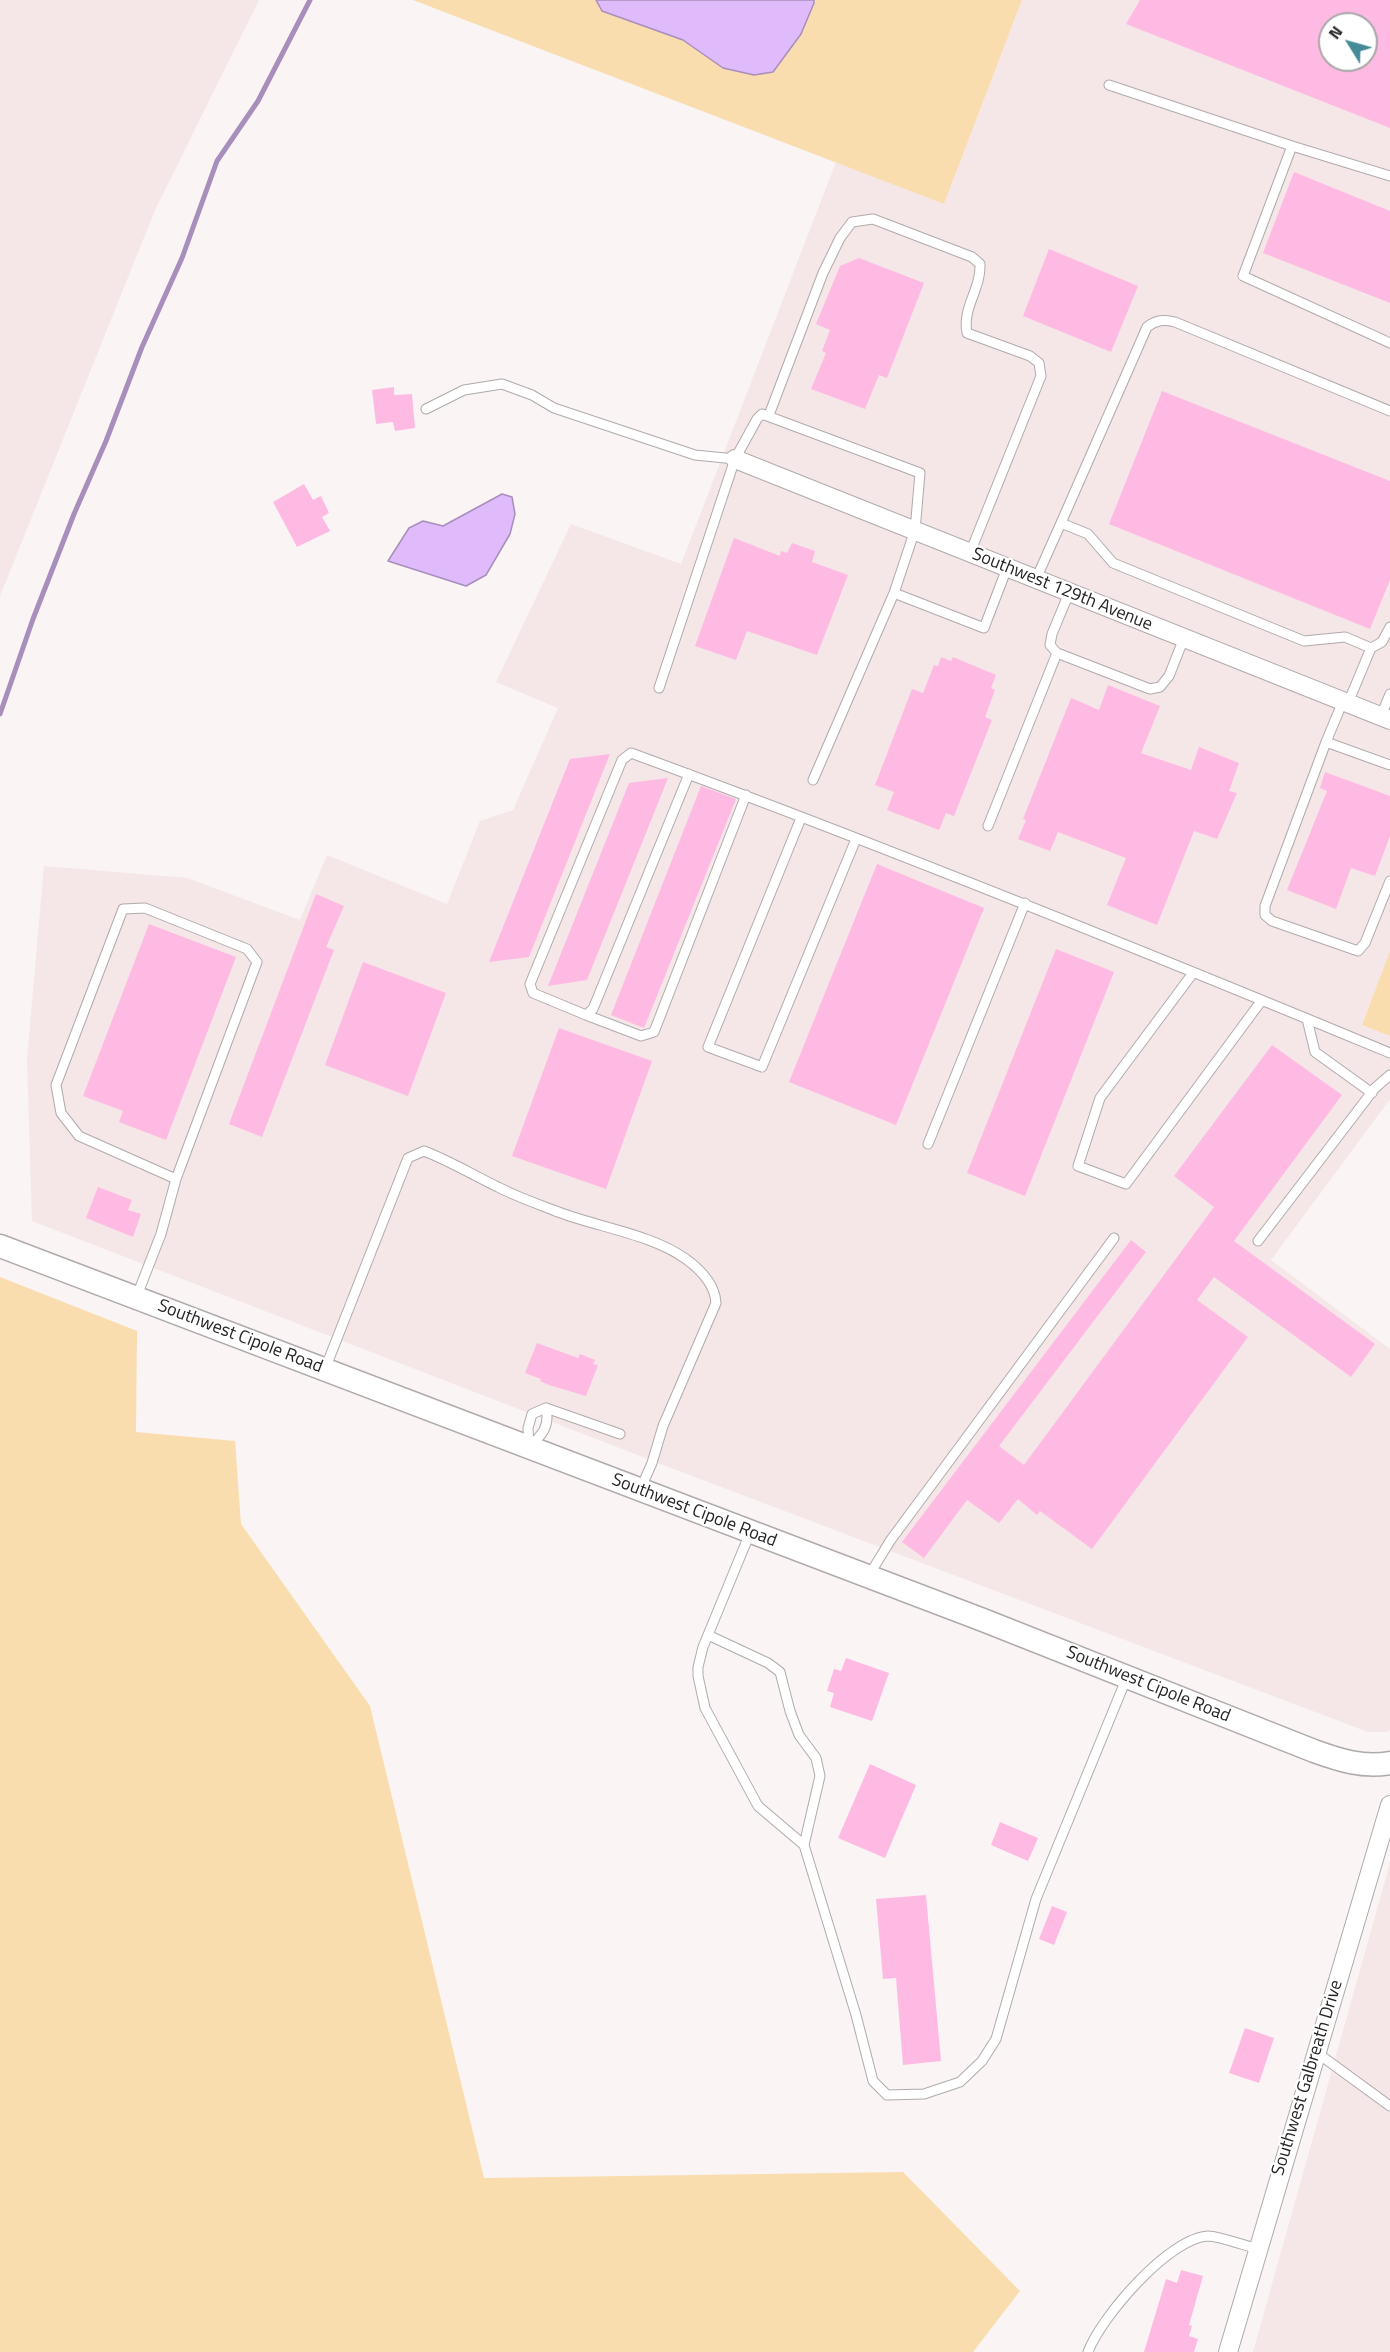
<!DOCTYPE html>
<style>
body{margin:0}
#map{position:relative;width:1390px;height:2352px;overflow:hidden;background:#faf4f4;font-family:"Titillium Web",sans-serif}
canvas{display:block}
.north{position:absolute;left:1318px;top:12px;width:60px;height:60px;box-sizing:border-box;background:#fff;border:2px solid #a8a7a7;border-radius:50%;rotate:307deg;font-size:16px;font-weight:700;line-height:24px;text-align:center;color:#262424}
.north::after{content:'';display:block;margin:auto;width:21px;height:27px;background:#468b98;clip-path:polygon(50% 0,100% 100%,50% 72%,0 100%)}
</style>
<div id="map">
<canvas width="1390" height="2352"></canvas>
<div class="north">N</div>
</div>
<script>
const g = document.querySelector('canvas').getContext('2d');
g.lineJoin = 'round';
function fillPath(path, color) { g.fillStyle = color; g.fill(path, 'evenodd'); }
function strokePath(path, color, width, dash) { g.strokeStyle = color; g.lineWidth = width; g.lineCap = dash ? 'butt' : 'round'; g.setLineDash(dash || []); g.stroke(path); }
function drawText(font, color, halo, rows, align = 'center') {
  g.font = font + ' "Titillium Web",sans-serif'; g.lineWidth = 4.5; g.setLineDash([]); g.textBaseline = 'middle'; g.strokeStyle = halo; g.fillStyle = color; for (const [text, x, y, turn = 0] of rows) {
    g.save(); g.translate(x, y); g.rotate((+turn || 0) * Math.PI / 180); g.textAlign = isNaN(turn) ? turn : align; if (halo) g.strokeText(text, 0, 0); g.fillText(text, 0, 0); g.restore();
  }
}
fillPath(new Path2D(`
 M0,0H259L155,210L0,596Z
 M1022,0H1390V951L1362,1025L1390,1036V1099L1271,1260L1390,1349V1730L1387,1732H1368L679,1471L32,1221L27,1059L44,866L187,878L300,920L327,855L447,904L480,821L513,810L558,708L496,682L571,524L681,564L836,162L944,204ZM1330,24H1366V60H1330Z
 M1390,1863V2352H1253Z`), '#f5e6e7');
fillPath(new Path2D(`
 M413,0H1022L944,204Z
 M1390,951V1036L1362,1025Z
 M0,1277L137,1331L136,1432L235,1441L241,1524L370,1706L484,2178L903,2172L1020,2291L973,2352H0Z`), '#faddae');
const water = new Path2D(`
 M596,0H814V3L801,34L773,72L754,75L723,68L683,40L602,11Z
 M502,494L512,497L515,514L510,534L486,575L466,586L388,561L409,528L423,521L443,526Z`);
fillPath(water, '#dfbbfc');
strokePath(water, '#a88ebb', 1.5);
strokePath(new Path2D(`
 M0,714L33,619L74,514L106,441L142,347L182,258L217,161L258,101L310,0`), '#a88ebb', 5);
fillPath(new Path2D(`
 M1140,0H1390V128L1126,24ZM1330,24H1366V60H1330Z
 M1294,172L1390,211V303L1263,253Z
 M1049,249L1138,286L1111,352L1023,316Z
 M859,258L924,283L887,378L879,375L865,409L811,389L826,353L822,351L830,330L816,324L840,266Z
 M394,387V395L412,394L415,428L395,431L393,422L376,424L372,390Z
 M1162,391L1390,481V580L1370,629L1109,524Z
 M304,484L313,500L321,496L329,513L322,517L330,531L297,547L273,502Z
 M734,538L780,556L781,551L787,553L792,543L815,551L812,562L848,575L817,655L747,631L736,660L695,646Z
 M941,657L951,661L953,657L996,675L991,688L995,690L985,717L992,720L954,816L946,813L939,830L887,810L894,792L875,785L912,689L923,693L934,665L938,666Z
 M1108,685L1160,706L1141,753L1191,770L1199,747L1239,763L1229,791L1237,793L1217,839L1194,831L1157,925L1107,905L1126,858L1058,832L1050,851L1018,839L1026,820L1023,819L1071,698L1099,710Z
 M610,754L529,957L489,962L570,759Z
 M1325,772L1390,796V836L1375,876L1351,868L1336,909L1287,890L1327,791L1320,788Z
 M668,778L587,980L548,986L629,783Z
 M701,786L736,799L644,1028L611,1015Z
 M877,864L984,908L896,1125L789,1082Z
 M316,894L344,906L326,947L334,950L262,1137L229,1124Z
 M149,924L236,957L166,1140L119,1122L123,1111L83,1096Z
 M1056,949L1114,972L1025,1196L967,1173Z
 M363,962L446,993L408,1096L325,1065Z
 M559,1028L652,1061L606,1189L512,1156Z
 M1272,1045L1342,1095L1234,1241L1375,1344L1351,1377L1214,1277L1197,1300L1248,1337L1092,1549L1040,1511L1037,1515L1018,1499L999,1523L967,1500L924,1558L902,1542L1131,1240L1146,1252L999,1446L1024,1465L1214,1207L1174,1176Z
 M98,1187L132,1200L128,1210L141,1214L133,1237L86,1218Z
 M537,1343L578,1358L580,1354L595,1360L593,1364L598,1365L586,1396L549,1385L540,1381L541,1379L525,1373Z
 M846,1658L889,1673L872,1721L830,1707L834,1693L827,1691L834,1669L841,1671Z
 M870,1764L916,1785L885,1858L838,1838Z
 M1000,1822L1038,1838L1028,1861L991,1845Z
 M926,1895L941,2061L903,2065L896,1978L883,1979L876,1899Z
 M1052,1906L1067,1912L1054,1945L1039,1939Z
 M1245,2028L1274,2038L1259,2083L1229,2073Z
 M1181,2270L1203,2276L1189,2325L1192,2326L1189,2336L1198,2339L1194,2352H1144L1166,2279L1177,2283Z`), '#ffbae4');
const service = new Path2D(`
 M1109,85L1292,146L1243,276L1390,343
 M1292,146L1390,176
 M426,409L464,390L502,384L532,395L554,408L695,455L735,459
 M769,415L823,273L840,238L852,222L873,219L972,257L980,264C981,290 962,307 967,333L1030,356L1039,363L1041,376L970,553
 M1061,523L1147,327C1156,320 1164,319 1175,322L1390,411
 M1036,579L1061,523L1088,534L1113,563L1304,641L1345,637L1371,648L1348,703
 M1069,593L1052,634L1050,645L1057,653L1150,689L1160,687L1169,676L1184,638
 M1371,648L1382,642L1390,627
 M659,688L735,459L757,419L762,414L920,473L915,530L894,593L984,628L1007,568
 M1343,701L1326,742L1390,765
 M1381,716L1390,694
 M1326,742L1265,906V915L1272,921L1358,951L1365,943L1390,881
 M689,774L593,1009L586,1015L533,993L530,984L622,760L631,753C887,847 1139,949 1390,1053
 M813,780L894,593
 M801,818L708,1047L762,1067L856,839
 M988,826L1057,653
 M1193,973L1100,1098L1078,1166L1126,1184L1262,1000
 M586,1015L641,1036L654,1032L746,795
 M1307,1019L1315,1052L1372,1093
 M928,1144L1025,903
 M1258,1241L1375,1088L1390,1075
 M136,1298L161,1234L176,1179L257,962L247,949L145,908L123,909L56,1085L61,1113L79,1136L176,1179
 M325,1369L408,1158L424,1151C450,1161 473,1175 498,1187C515,1196 535,1203 553,1210C595,1227 649,1233 686,1259C701,1270 715,1284 716,1303L663,1426L652,1463L640,1490
 M546,1408C550,1427 542,1435 529,1447L528,1428L532,1414Z
 M546,1408L620,1434
 M750,1533L703,1647L698,1667V1676L705,1708L758,1806L804,1845L856,2015L873,2081L887,2095L924,2094L960,2082L982,2061L996,2039L1036,1899L1127,1677
 M868,1577L890,1541L1114,1238
 M708,1635L768,1663L780,1672L790,1711L799,1735L816,1758L820,1776L804,1845
 M1316,2052L1390,2106
 M1088,2352C1101,2317 1169,2238 1208,2236C1219,2236 1246,2246 1258,2249`);
const minor = new Path2D(`
 M735,459L1390,720
 M1228,2352L1390,1805`);
const tertiary = new Path2D(`
 M0,1246L983,1620L1314,1751C1339,1760 1363,1768 1390,1763`);
strokePath(service, '#b0aaab', 11);
strokePath(minor, '#b0aaab', 20);
strokePath(tertiary, '#b0aaab', 25);
strokePath(service, '#fff', 9);
strokePath(minor, '#fff', 18);
strokePath(tertiary, '#fff', 22);
drawText('18px', '#262424', '#fff', [
 ["Southwest 129th Avenue",1062,590,22],
 ["Southwest Cipole Road",240,1337,21],
 ["Southwest Cipole Road",694,1511,21],
 ["Southwest Cipole Road",1148,1685,22],
 ["Southwest Galbreath Drive",1308,2078,-73]
]);
</script>
